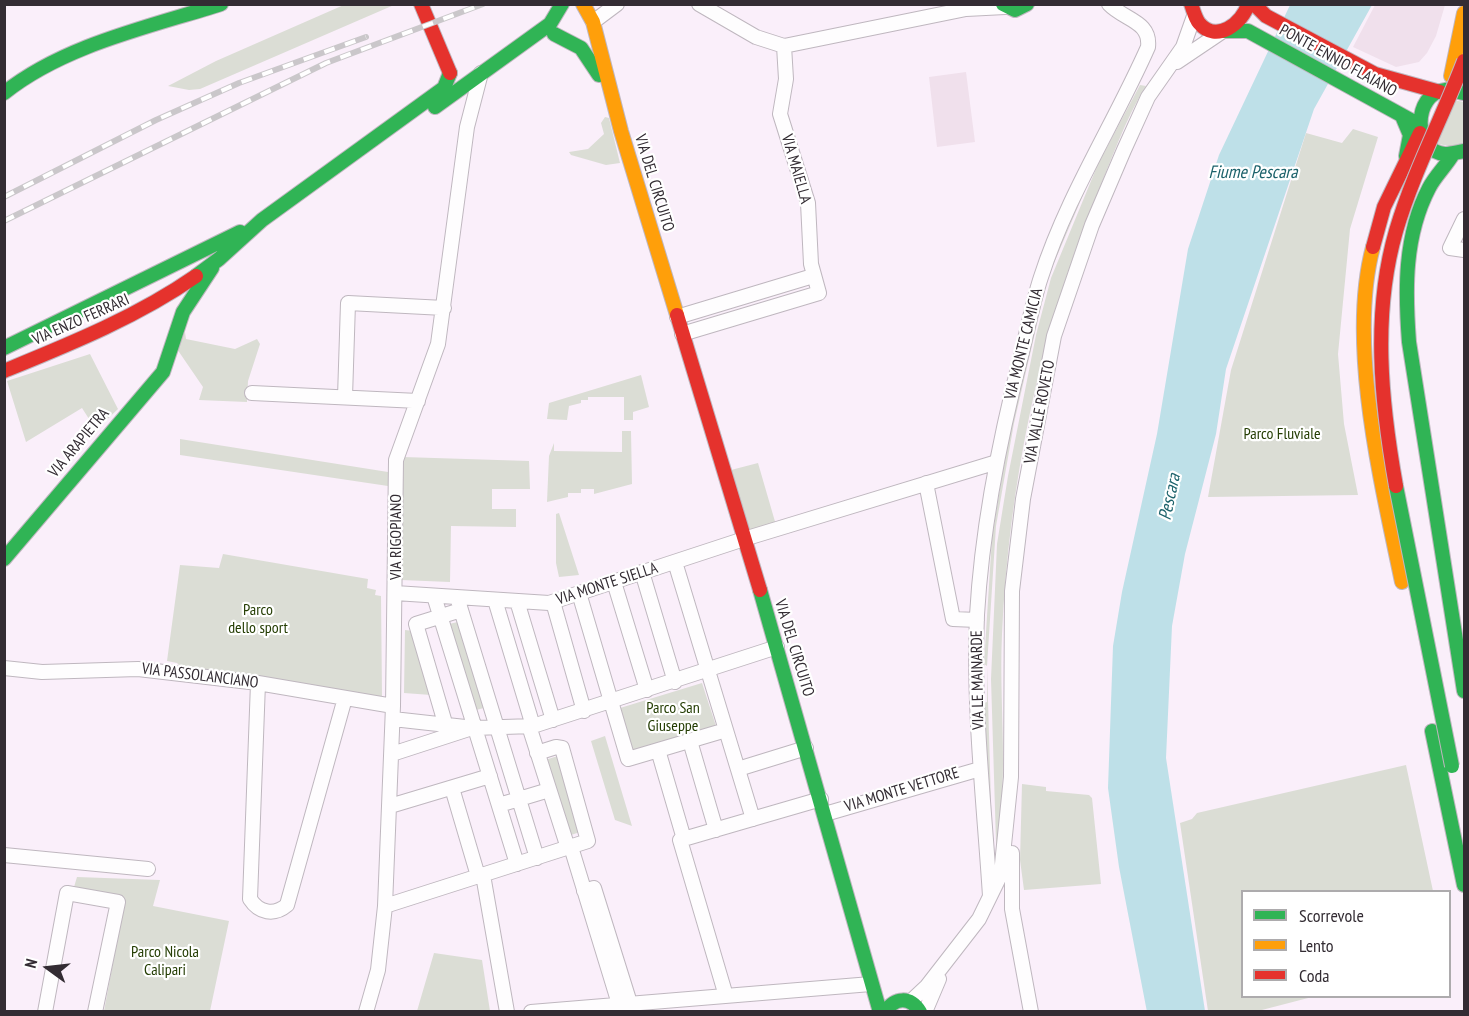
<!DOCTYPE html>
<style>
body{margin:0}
#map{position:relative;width:1469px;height:1016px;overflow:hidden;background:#faeffa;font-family:"PT Sans Narrow",sans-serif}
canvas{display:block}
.frame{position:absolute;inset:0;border:6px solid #332c33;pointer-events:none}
.legend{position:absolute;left:1241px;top:890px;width:210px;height:108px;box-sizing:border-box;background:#fff;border:2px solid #adabad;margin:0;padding:8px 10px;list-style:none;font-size:18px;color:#332c33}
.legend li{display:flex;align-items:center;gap:12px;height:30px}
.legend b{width:30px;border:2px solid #adabad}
.north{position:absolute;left:18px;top:938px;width:60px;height:60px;-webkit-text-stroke:4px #fff;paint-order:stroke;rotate:285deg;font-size:16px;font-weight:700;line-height:24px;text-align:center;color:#332c33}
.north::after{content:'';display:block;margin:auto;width:21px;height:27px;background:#332c33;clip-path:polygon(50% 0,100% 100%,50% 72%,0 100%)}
</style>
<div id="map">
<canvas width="1469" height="1016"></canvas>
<div class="frame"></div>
<ul class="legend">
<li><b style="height:8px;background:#30b455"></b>Scorrevole</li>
<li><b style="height:8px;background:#ff9f0a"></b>Lento</li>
<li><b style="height:8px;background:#e5322d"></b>Coda</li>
</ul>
<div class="north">N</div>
</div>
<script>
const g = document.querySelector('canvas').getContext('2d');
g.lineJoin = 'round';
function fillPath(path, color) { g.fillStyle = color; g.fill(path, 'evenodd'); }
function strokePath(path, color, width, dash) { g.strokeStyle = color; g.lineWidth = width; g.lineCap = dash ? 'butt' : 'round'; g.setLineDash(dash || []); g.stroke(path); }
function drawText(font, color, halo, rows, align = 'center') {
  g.font = font + ' "PT Sans Narrow",sans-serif'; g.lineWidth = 4.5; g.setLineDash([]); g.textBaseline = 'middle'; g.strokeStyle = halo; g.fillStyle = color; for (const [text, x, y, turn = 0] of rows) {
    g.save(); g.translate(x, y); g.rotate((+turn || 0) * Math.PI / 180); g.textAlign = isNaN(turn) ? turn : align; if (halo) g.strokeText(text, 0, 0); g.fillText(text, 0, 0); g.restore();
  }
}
fillPath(new Path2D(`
 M1375,5H1445L1436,36L1427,53L1419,62L1396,67L1353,47Z
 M966,72L975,142L937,147L929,77Z`), '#f0e0ec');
fillPath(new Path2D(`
 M346,4L394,5L200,89L189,90L168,86L216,61Z
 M1140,85L1146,86C1125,119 1111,161 1096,197C1039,335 1009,485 1002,634C1000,677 1003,719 1003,762C1003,799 1000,837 997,875L991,679L997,544L1008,476L1036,335L1051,278L1098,164Z
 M1442,98L1464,102V143L1455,147L1438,144Z
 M605,117L609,118L620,163L606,165L571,155L569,152L588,149L604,134L601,123Z
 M1353,129L1378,137L1350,229L1338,354L1344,424L1358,495L1208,497L1231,370L1306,133L1342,143Z
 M1098,160L1048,277L1014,423L996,526L987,666L992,837L986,791L984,703L987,702V666L984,664L992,537L1013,409L1048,273Z
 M185,332L186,339L235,349L257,339L260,344L248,381L247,402L199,400L203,387L177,349Z
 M90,354L118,409L96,430L82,408L26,442L7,381Z
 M641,375L649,407L633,412V420H624V397H588V400H581V403L569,406L567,420L547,419L549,403Z
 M622,431H631L632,484L594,494V489H581V493H568V497L547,502L549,456L554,443V451L622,452Z
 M180,439L388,472V486L180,455Z
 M403,457L529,461L530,489H492V509H516V527L451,526L450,582L401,580Z
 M758,463L776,525L749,534L731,470Z
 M559,513L579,575L559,577L556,563V514Z
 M223,554L368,579L367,588L376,590L375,595L381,596L382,697L182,668L177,663L167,661L180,565L219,568Z
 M462,621L488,707L476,710L449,624Z
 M405,630L413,631L431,695L404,693Z
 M702,683L717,729L633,753L620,708Z
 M605,736L632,826L615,820L591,741Z
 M561,755L583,831L568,836L545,760Z
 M1406,765L1433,891L1242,892V996L1312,997L1258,1011H1208L1180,823L1192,819L1197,813Z
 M1022,784L1046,787V791L1089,795L1092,798L1101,884L1024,890L1020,860Z
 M77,877L160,880L153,906L229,921L210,1011H104L125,898L74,887Z
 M434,953L482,960L490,1011H417Z`), '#dbddd5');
fillPath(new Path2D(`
 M1290,5H1372L1314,109L1226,369L1216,434L1185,554L1172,626L1166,758L1205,1011L1147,1012L1119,867L1108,788L1113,646L1122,592L1157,434L1188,249L1219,155Z`), '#bee0e8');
const street = new Path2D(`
 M699,4L756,37L784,46L966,9L1005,7
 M593,22L617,4
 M1177,62L1223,31
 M1464,219L1450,248L1464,250
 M677,317L813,276
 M682,334L819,293L811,264L808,203L780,114L786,79L784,46
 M252,393L418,401
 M345,397L348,303L444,308
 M926,483L953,619L977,620
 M675,562L753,819
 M642,572L675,682
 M614,582L647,690
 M395,593L549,603L744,539L997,462
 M579,593L628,759L726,730
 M434,596L517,864
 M457,597L537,858
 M495,600L533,726
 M517,601L553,720
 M553,602L584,711
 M4,668L42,672L138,669L258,683L393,706
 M258,683L250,899C259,913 274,916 287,905L345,698
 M393,719L474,728L533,726L777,647
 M445,723L416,624L461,610
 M529,726L568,848
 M690,741L716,830
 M658,750L684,839
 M392,754L472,728
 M738,769L806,748
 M452,788L478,876
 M499,805L549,790
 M390,806L490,776
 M825,814L980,769
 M571,847L619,1004
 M1012,853V909L1031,1012
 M4,855L148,869
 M483,875L507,1012
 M584,891L594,888L630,1003
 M990,896C984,802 973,709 977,615C982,527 1000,437 1022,352C1028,327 1033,301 1041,277C1067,196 1114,124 1148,47C1151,21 1124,20 1109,4
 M385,906L588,841L562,748L556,747L537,753
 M726,996L680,840L821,799
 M911,1001L927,986L979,919L1001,874L1011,777L1012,591L1023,499L1054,336L1092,225L1124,150L1148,97L1183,47L1194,16
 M45,1012L67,893L118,902L95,1012
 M366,1012L378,970L385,906L393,706L396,460L438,344L467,127L481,73
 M531,1012L871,984
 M925,1012L939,979`);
const fast = new Path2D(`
 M1003,4L1015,10L1027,4
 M1223,31H1248L1414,122
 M554,34L581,48L599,75
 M4,93C64,45 149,27 221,4
 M1464,93C1458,92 1451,89 1445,90C1413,93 1412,152 1445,154C1451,154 1458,152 1464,151
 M435,107L550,24L562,4
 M1402,116L1410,135L1406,156
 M1453,154C1446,166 1435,176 1429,188C1404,236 1405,290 1409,342L1464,691
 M196,276L219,259L262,220L444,88L450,73
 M4,348L240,232
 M4,559L163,372L183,312L212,268
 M760,590L880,1012
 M1432,731L1464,885
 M885,1012C895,997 910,996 920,1012`);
const slow = new Path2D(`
 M583,4L593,22L621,131L677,315
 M1451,76L1464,13
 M1373,247C1347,344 1382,485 1402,582`);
const jam = new Path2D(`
 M421,4L450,73
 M1191,4C1193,9 1195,18 1199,23C1216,44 1243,23 1248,4
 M1254,4L1266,16L1375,74L1440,92
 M1373,247L1384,207L1420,133
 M677,315L760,590
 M4,371C70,344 137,317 196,276`);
strokePath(street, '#bfb7bf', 16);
strokePath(fast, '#bfb7bf', 16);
strokePath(slow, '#bfb7bf', 16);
strokePath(jam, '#bfb7bf', 16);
strokePath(street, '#fefdfe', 14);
strokePath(fast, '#30b455', 14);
strokePath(slow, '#ff9f0a', 14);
strokePath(jam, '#e5322d', 14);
const rail = new Path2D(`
 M4,197L156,120L239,83L366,37
 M4,221L326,63L483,4`);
strokePath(rail, '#cac7ca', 6);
strokePath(rail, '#fff', 4, [11]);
const fastBridge = new Path2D(`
 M1396,486L1452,766`);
const jamBridge = new Path2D(`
 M1396,486C1381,402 1372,314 1396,231C1413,173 1442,118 1464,61`);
strokePath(fastBridge, '#bfb7bf', 16, []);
strokePath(jamBridge, '#bfb7bf', 16, []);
strokePath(fastBridge, '#30b455', 14);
strokePath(jamBridge, '#e5322d', 14);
drawText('16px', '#332c33', '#fff', [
 ["PONTE ENNIO FLAIANO",1338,61,29],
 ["VIA MAIELLA",796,169,74],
 ["VIA DEL CIRCUITO",654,183,73],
 ["VIA ENZO FERRARI",81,320,-24],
 ["VIA MONTE CAMICIA",1024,344,-76],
 ["VIA VALLE ROVETO",1040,412,-79],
 ["VIA ARAPIETRA",79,443,-50],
 ["VIA RIGOPIANO",396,537,-90],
 ["VIA MONTE SIELLA",607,584,-18],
 ["VIA DEL CIRCUITO",794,648,73],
 ["VIA PASSOLANCIANO",200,676,7],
 ["VIA LE MAINARDE",978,680,-91],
 ["VIA MONTE VETTORE",902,790,-17]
]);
drawText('16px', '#243d03', '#fff', [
 ["Parco Fluviale",1282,434],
 ["Parco",258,610],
 ["dello sport",258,628],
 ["Parco San",673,708],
 ["Giuseppe",673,726],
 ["Parco Nicola",165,952],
 ["Calipari",165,970]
]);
drawText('italic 18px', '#1c626b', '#fff', [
 ["Fiume Pescara",1253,173],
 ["Pescara",1170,497,-78]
]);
</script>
